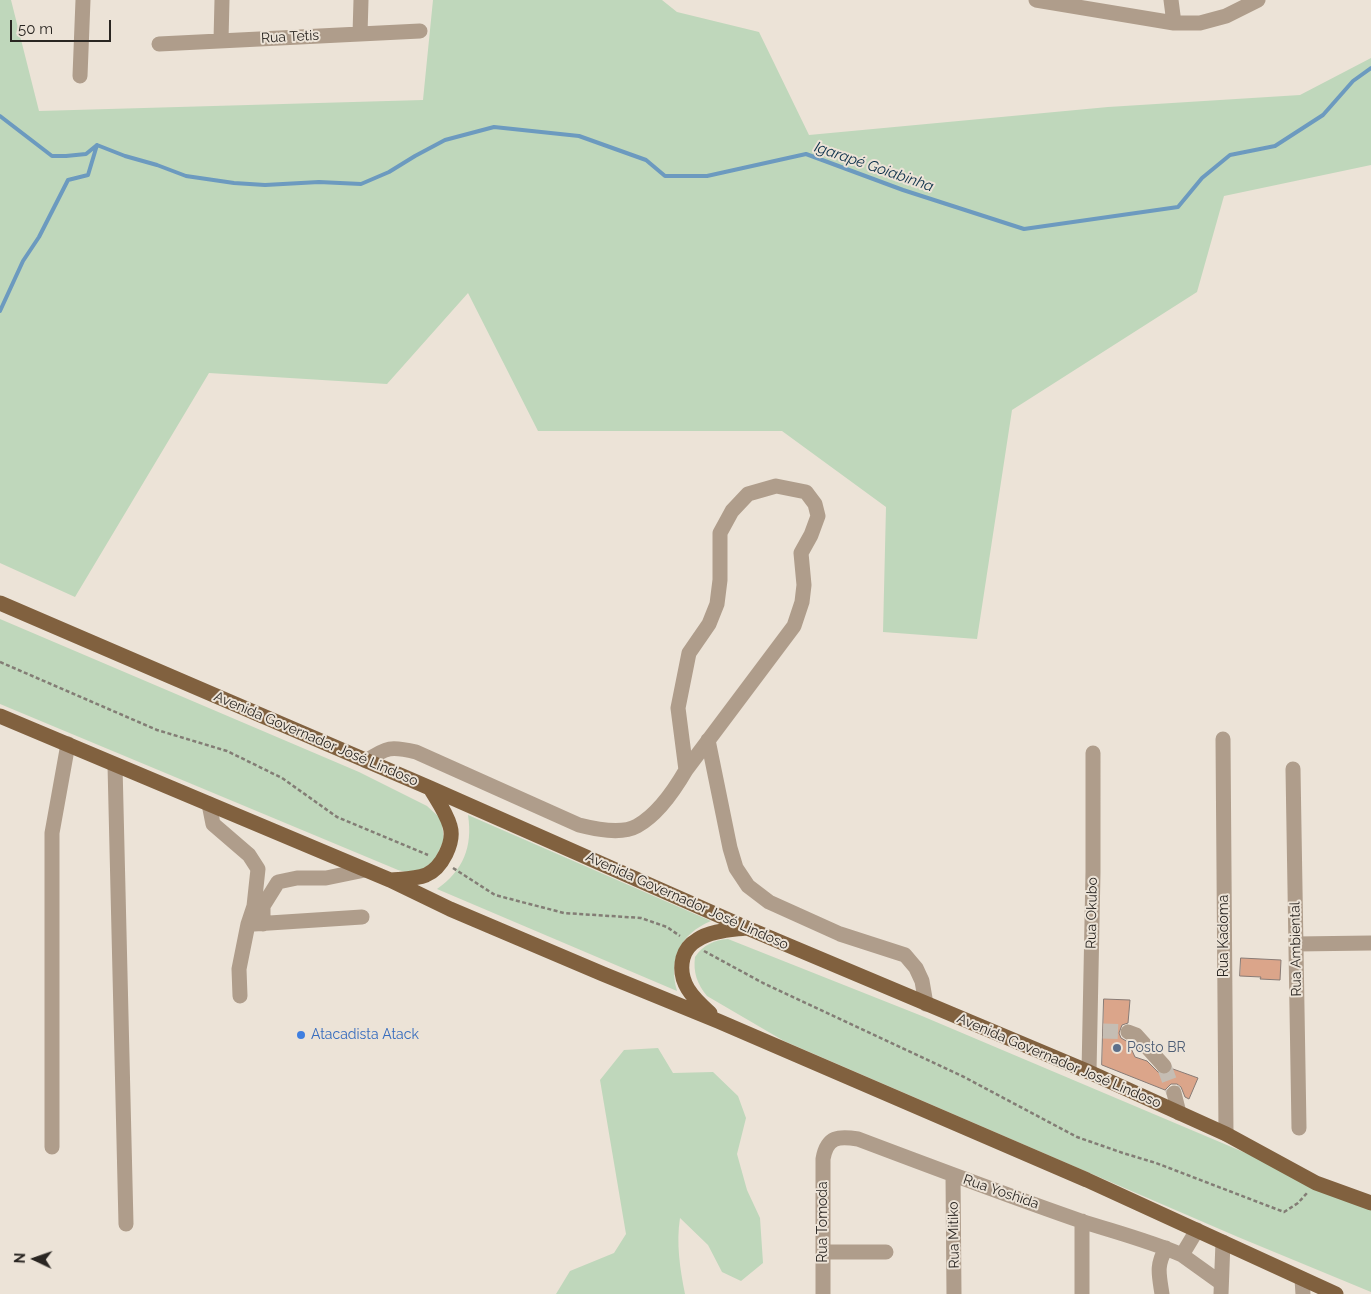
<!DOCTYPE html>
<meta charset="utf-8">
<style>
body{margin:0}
#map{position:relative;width:1371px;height:1294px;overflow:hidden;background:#ece3d7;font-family:Raleway,sans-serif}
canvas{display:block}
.north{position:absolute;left:10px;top:1234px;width:50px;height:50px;-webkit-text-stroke:4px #ece3d7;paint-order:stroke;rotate:273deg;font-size:14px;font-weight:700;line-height:20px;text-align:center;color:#2a2622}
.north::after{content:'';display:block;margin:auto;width:18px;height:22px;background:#2a2622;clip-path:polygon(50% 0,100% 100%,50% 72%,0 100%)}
.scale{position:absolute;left:10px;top:20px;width:101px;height:22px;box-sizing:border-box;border:2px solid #2a2622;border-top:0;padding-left:6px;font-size:15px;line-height:18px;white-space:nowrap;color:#2a2622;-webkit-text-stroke:4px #ece3d7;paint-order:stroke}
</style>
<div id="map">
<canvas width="1371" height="1294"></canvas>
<div class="north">N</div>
<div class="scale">50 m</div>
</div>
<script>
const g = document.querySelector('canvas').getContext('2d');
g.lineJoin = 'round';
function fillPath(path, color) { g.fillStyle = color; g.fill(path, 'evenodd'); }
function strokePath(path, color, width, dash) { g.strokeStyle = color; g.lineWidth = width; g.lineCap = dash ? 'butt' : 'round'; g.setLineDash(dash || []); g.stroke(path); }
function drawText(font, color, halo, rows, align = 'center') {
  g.font = font + ' Raleway,sans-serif'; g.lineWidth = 4; g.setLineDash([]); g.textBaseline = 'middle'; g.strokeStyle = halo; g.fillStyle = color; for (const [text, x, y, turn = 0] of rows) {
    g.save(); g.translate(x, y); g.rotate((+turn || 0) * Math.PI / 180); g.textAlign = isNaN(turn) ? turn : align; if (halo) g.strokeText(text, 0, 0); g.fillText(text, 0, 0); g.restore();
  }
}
fillPath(new Path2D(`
 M0,0H11L39,111L423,100L433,0H662L677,12L759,32L809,135L1108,107L1300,95L1371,58V165L1224,196L1197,292L1012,410L977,639L883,632L886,507L782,431H538L468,293L387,384L209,373L75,597L0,563Z
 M0,619L359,772L427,806L439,817L442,824L444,840L434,861L421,870L406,872L398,870L0,704Z
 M468,815L711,921C680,934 668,959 677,991L437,889C463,871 473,847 468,815Z
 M728,939L922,1016L1371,1206V1292L1238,1237L784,1041L707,996C697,984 693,972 695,957C703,945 714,940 728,939Z
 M658,1048L673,1073L713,1072L738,1096L746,1118L737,1154L747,1190L760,1218L763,1263L741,1281L722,1272L708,1245L680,1218C676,1243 680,1269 685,1294H556L570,1271L614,1253L626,1234L600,1080L624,1050Z`), '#bfd7bb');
strokePath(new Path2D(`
 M0,116L52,156H66L86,154L97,145
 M97,145L125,156L157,165L186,176L234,183L265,185L319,182L361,184L389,172L415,156L445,140L494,127L579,136L646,160L665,176H707L806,154L903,190L1024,229L1178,207L1202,178L1230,155L1275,146L1323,115L1353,81L1371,68
 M0,311L23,261L39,237L68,180L88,175L97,145`), '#6c9abf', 4);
const building = new Path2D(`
 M1241,958L1281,960L1280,980L1260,979L1261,977L1240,976Z
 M1104,999L1130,1000L1128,1023L1122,1025L1119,1033L1121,1038L1128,1042L1135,1057L1147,1061L1161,1075H1166L1173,1069L1198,1078L1189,1099L1185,1097L1181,1087L1177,1084H1171L1165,1090L1102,1065Z`);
fillPath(building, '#dba58a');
strokePath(building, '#887b75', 1);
strokePath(new Path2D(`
 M1103,1031L1128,1032
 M1164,1066L1174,1093`), '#c5bdb3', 15, [15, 8]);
strokePath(new Path2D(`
 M0,662L157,730L227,751L282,778L337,817L428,855
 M453,868L495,895L564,913L641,918L667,927L680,936
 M704,951L763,983L964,1077L1077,1137L1123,1153L1156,1163L1284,1212L1298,1203L1307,1193`), '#837d75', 2.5, [4, 2.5]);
strokePath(new Path2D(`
 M1036,0L1174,23H1200L1226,16L1258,0
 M1171,0L1174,23
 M360,34L361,0
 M221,40L222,0
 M159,44L420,31
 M80,76L83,0
 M1223,739L1226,1134
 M708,740L730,848L736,868L748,886L769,902L840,934L905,955L916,968L922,981L926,1004
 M366,761C387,747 391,746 416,752L579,825C595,829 621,835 637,826C657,815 675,789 686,770L794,626L802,602L804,585L801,553L811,535L818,516L815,504L806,492L776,486L748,494L732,511L720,533V580L717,604L709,624L689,653L678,708L686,770
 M115,765L126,1224
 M1293,769L1299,1128
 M209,804L213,824L249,855L258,869L254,906L248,924L239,969L240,996
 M254,924L362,917
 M263,924V906L278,882L297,878H326L365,870
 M1296,944L1371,943
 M1128,1032L1136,1035L1164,1066
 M1089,1072L1093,872V753
 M1174,1093L1179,1113
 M52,1147V833L68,744
 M953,1175L954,1294
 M823,1252H886
 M1182,1255L1221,1283
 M1302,1279L1303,1294
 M823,1294V1159C827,1136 839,1136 858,1139C932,1167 1006,1195 1081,1221C1115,1232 1150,1241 1182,1255L1197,1230
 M1082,1294V1221
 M1162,1294C1159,1274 1156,1266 1166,1248
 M1221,1294L1223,1242`), '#af9d8b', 15);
strokePath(new Path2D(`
 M0,603L430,788L747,928L1089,1072L1226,1134L1316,1183L1371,1203
 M0,716L390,880L450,909L603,974L718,1021L1087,1180L1336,1294
 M391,880C402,879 416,879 426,875C442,868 455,842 450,826C446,812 437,800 430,788
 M710,1013C693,998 677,982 683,958C685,951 690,944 697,940C710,931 730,930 745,928`), '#81613f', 15);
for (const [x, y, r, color] of [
 [301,1035,5,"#3f7fe0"],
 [1117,1048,5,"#5c6f8a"]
]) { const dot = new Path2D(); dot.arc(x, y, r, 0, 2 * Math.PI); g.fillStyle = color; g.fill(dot); strokePath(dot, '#ece3d7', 2); }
drawText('14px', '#2a2622', '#ece3d7', [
 ["Rua Tetis",290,37,-3],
 ["Avenida Governador José Lindoso",316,739,23],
 ["Avenida Governador José Lindoso",687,901,24],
 ["Rua Okubo",1092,913,-89],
 ["Rua Kadoma",1224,936,-90],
 ["Rua Ambiental",1296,949,-91],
 ["Avenida Governador José Lindoso",1059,1061,23],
 ["Rua Yoshida",1001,1192,19],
 ["Rua Tomoda",823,1222,-90],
 ["Rua Mitiko",954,1235,-91]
]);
drawText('14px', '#366cbe', '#ece3d7', [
 ["Atacadista Atack",311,1035]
], 'left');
drawText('14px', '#4e5e75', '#ece3d7', [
 ["Posto BR",1127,1048]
], 'left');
drawText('italic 15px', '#0a2f49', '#ece3d7', [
 ["Igarapé Goiabinha",874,167,19]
]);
</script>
